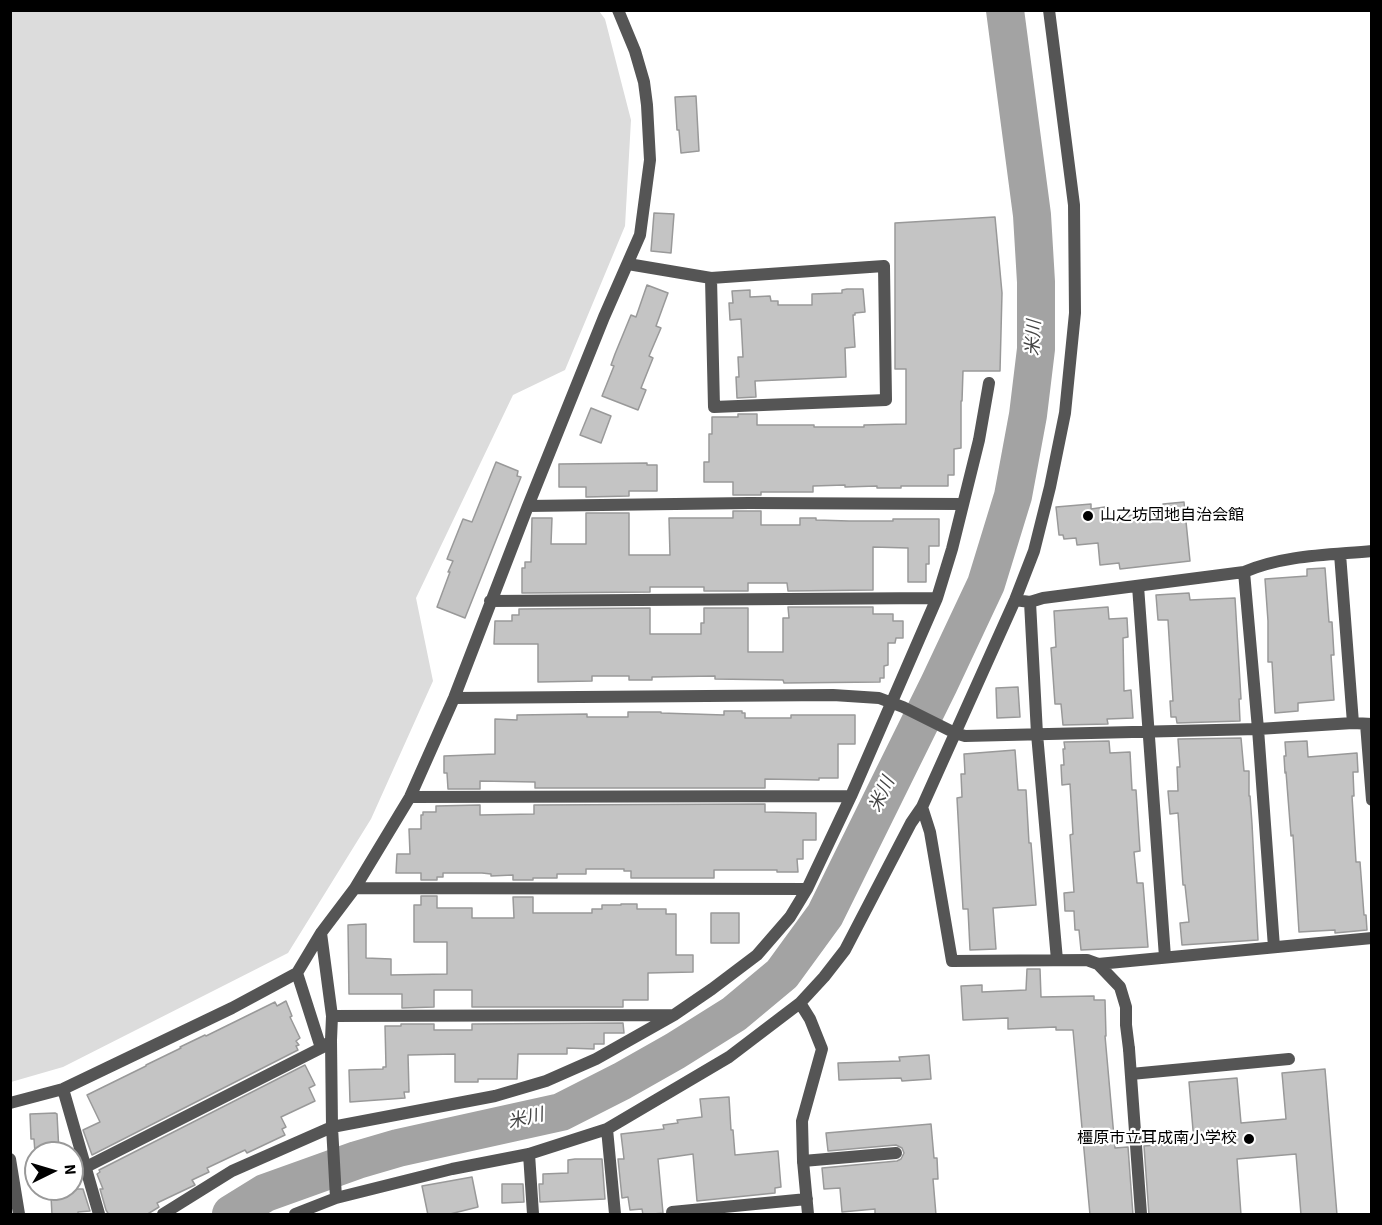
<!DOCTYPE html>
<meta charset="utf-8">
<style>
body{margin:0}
#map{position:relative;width:1382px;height:1225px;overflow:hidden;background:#fff;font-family:"Source Sans 3",sans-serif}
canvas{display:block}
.frame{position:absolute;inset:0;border:12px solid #000;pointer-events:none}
.north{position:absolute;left:24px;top:1141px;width:60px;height:60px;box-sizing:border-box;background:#fff;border:2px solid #999;border-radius:50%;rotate:85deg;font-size:16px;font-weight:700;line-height:24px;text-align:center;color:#000}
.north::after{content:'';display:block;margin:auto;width:21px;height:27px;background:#000;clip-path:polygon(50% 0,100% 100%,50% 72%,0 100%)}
</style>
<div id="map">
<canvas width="1382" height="1225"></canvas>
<div class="frame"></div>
<div class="north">N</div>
</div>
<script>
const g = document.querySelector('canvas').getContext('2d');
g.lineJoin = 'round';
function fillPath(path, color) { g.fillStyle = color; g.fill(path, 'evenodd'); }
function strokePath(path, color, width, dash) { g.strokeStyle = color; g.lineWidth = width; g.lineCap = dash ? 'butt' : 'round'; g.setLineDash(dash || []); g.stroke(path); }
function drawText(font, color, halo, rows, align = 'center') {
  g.font = font + ' "Source Sans 3","Noto Sans JP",sans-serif'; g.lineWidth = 4.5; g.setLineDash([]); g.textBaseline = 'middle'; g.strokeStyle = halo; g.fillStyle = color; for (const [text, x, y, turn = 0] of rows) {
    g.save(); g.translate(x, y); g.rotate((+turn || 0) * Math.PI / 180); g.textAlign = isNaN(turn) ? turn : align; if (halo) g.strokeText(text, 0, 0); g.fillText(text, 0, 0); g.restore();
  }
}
fillPath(new Path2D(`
 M11,10L599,11L605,19L631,120L625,226L565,370L513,395L416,598L433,681L371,819L288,953L63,1067L11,1082Z`), '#dcdcdc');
strokePath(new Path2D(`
 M231,1214L265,1193L357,1160L398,1148L561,1112L622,1081L675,1051L734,1014L782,974L825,915L939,684L986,584L1013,496L1028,415L1036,349V282L1032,215L1005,10`), '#a3a3a3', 38);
const building = new Path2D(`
 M696,96L699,151L681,153L679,130H677L675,97Z
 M654,213L674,214L671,253L651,251Z
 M995,217L1002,293L1000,371H963L962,401H961V448L954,449V475H948V486H901V488H877V486L845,487V485L813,486V492H761V495H733V482H704V462H709V434H712V417H738V414H757V425H814V427H864V425L906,424V369H895V223Z
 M647,285L668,293L656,326L661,328L649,356L653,358L641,388L646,390L638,410L602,396L614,366L611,365L615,354L631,315L636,317Z
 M847,289H863L865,312L855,313V315H853L855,347L845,348L846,377L755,381L756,397L737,398L736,377H739L738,357H743L741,319L730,320L729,303H733L732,291L750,290V297L770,296L771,301H778V305H812V294L842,293V290Z
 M591,408L611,416L601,443L580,435Z
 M496,462L518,471L517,476L521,477L465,618L437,607L450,572H448L453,561L447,559L463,519L472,522Z
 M647,463V465H657V491H629V496L586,497V487H559V464Z
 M1184,502L1190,561L1120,569L1119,563L1100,565L1098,543L1077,545L1076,538L1064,539L1063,535H1059L1056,507L1091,504V509L1105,507V514L1114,513V517L1164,512L1163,504Z
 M733,511H761V525H800V518H816V520L849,521H893V519H939V546H929V564H926V582H908V548L873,547V590L788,591L787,583H748V591H704V587H650V592L522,593V568H525V562H531L532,518H552L551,544H586V513H629V555H670L669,518H733Z
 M1325,568L1329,622H1332L1334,655H1331L1334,700L1298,703V711L1275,713L1272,662H1268V621L1265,579L1307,576V569Z
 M1189,593L1190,600L1235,598L1241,699H1239L1240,721L1177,723L1176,717H1171L1170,701H1173L1168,620H1158L1156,595Z
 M788,607H873V614H893V621H903V638H896L895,643H888V665L884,666V678H880V682L784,683L783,680L715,679V676L652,677V680H629V676H592V681L538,682V644H494L495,621H512V615H519V609L650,608V634H701V623H704V608H748V652H783V618H789Z
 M1108,607L1109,619L1127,618L1128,637L1123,638L1124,691L1131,690L1133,718L1107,719L1108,724L1063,725L1061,704H1055L1051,648L1056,647L1054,611Z
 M1018,687L1020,717L997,718L996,688Z
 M724,711H742V713H745V718H791V715H855V744H838V778H819V780L765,779V788H535V782L480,781V789H448L447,773H444V756L495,754V719L517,720V715L587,714V717H628V712H661V713L724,715Z
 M1241,738L1244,771H1249V796H1250L1252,824L1258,940L1182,945L1180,923L1189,922L1185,885H1183L1178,813L1170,814L1168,791H1178L1177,767H1180L1178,739Z
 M1109,741L1110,753L1130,752L1132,790H1136L1140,851L1134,852L1137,883H1143L1148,947L1081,950L1079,930H1075L1074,911H1065L1064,893L1074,892L1070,835L1073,834L1070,784L1062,785L1061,765H1064L1063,749H1065L1064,742Z
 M1307,741L1308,757L1357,753L1358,772H1353L1354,796H1352L1356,862H1360L1364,915H1366L1367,930L1335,933V930L1299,932L1293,835L1291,836L1286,772L1285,773L1284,756H1286L1285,742Z
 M1015,750L1018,790H1026L1029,843H1031L1036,905L993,908L996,949L970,950L968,909H963L957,798L962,797L961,774H965L964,754Z
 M765,804V812L816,813V840H803V859H797L798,872H777V870H714V878H631V871H624V869H586V874H557V878H533V880H513V875L491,876V874L482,873H443V877H437V880H421V873H396L397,854H410L409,829H421V815H423V812H436V806L480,805V815L534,814V805Z
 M421,896H437V908H472V918H514L513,897H533V913H592V909H602V905H621V904H637V909H666V914H676V955H693V972L648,973V1000H623V1007H472V990H434V1007L402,1008V994H349L348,925L366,924V958L391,959V975L447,974V942H414V905H421Z
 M711,913H739V943H711Z
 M1027,969H1040L1041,997L1094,996V1000H1105L1106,1036H1105L1115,1148L1128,1147L1133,1215H1090L1073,1030H1056V1027L1008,1029V1018L963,1020L961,986L982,985V992L1026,990Z
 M286,1001L292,1016L290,1017L300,1038L296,1041L299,1045L296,1046L298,1050L92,1155L83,1130L100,1122L87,1095L146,1066V1065L181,1048L180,1047L205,1035L206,1036L275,1002L277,1006Z
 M623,1023L624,1033H604V1044H594V1049L567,1048V1054H518L517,1079H478V1082H455V1054L408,1055L409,1092H404L405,1098L350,1102L349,1070L383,1069V1067H386L385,1026H401V1024H434V1030H472V1024Z
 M929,1055L931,1079L902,1081L901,1078L839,1080L838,1063L900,1061L899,1057Z
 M305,1065L315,1085L309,1088L315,1101L281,1117L286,1127L282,1129L285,1135L247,1153L245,1150L207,1168L209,1172L192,1180L195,1185L157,1203L159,1207L146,1215H109L106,1210L100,1189H103L97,1174L100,1172L99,1170Z
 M1325,1069L1337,1215H1301L1296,1154L1237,1159L1241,1215H1149L1144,1146L1194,1142L1189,1082L1237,1078L1241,1123L1286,1119L1282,1073Z
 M729,1097L731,1130H733L735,1155L778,1151L781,1187L775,1188V1193L697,1201L693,1154L658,1159L663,1213L643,1215L642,1209L630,1210L628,1197L622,1198L618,1159H624L621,1134L664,1129L663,1125L678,1123L677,1120L702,1117L700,1099Z
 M55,1113L57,1114L59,1152L35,1153L34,1139H31L30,1114Z
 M931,1124L934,1158H937L938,1179H933L936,1215H875V1209L842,1212L840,1188L824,1189L822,1168L897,1161L901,1159L904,1153L902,1148L896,1145L828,1151L826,1133Z
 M575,1159H602L605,1199L540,1202L539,1184H543V1174L568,1173V1160Z
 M472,1177L478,1207L446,1215H428L422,1186Z
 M502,1184H523L524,1202L502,1203Z
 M66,1189H83L90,1211L78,1212V1215H52L51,1196Z`);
fillPath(building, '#c4c4c4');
strokePath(building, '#999', 1.5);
strokePath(new Path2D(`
 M1129,1049L1141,1214
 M803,1161L896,1153`), '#555', 12);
strokePath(new Path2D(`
 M628,264L711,278L884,266L886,400L714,407L711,278
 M528,506L749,503L963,504
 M1340,554L1353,723
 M1244,572L1258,729L1274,947
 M1138,586L1165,957
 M1015,600L1030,602L1043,598L1244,572C1283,555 1329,555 1372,551
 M490,601L937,598
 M1030,602L1037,734L1057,960
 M454,698L833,695L879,698L903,707L955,733L965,736L1258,729L1353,723L1372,724
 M1366,724L1372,800
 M410,797L851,796
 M922,807L930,832L952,961L1087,960L1098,964L1372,938
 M355,888L807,889
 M321,933L332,1016L331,1040L332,1127L336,1198
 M1098,964L1120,987L1126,1007V1025L1129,1049
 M297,973L321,1048L326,1044
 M800,1003L810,1019L822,1049L802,1121L803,1161L808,1214
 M332,1016L673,1015
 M1131,1074L1289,1059
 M63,1089L99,1214
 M10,1103L63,1089L232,1008L297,973L321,933L355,888L410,797L454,698L528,506L604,317L640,235L650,160L647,105L644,82L635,51L618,10
 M607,1129L615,1214
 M529,1154L533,1214
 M10,1159L19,1214
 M86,1167L321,1048
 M672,1212L807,1199
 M163,1214L232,1171L332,1127L495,1096L546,1081L596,1059L674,1015L712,989L757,955L790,917L807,889L851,796L937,598L952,549L979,440L989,383
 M295,1214L336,1198L452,1169L529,1154L607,1129L729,1057L800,1003L824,977L845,950L911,823L922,807L1015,600L1034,551L1050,487L1065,413L1075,313L1074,205L1049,10`), '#555', 12);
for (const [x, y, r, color] of [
 [1088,516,6,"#000"],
 [1249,1139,6,"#000"]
]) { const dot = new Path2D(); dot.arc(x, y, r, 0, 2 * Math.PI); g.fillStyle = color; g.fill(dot); strokePath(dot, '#fff', 2); }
drawText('16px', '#000', '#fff', [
 ["山之坊団地自治会館",1100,516],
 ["橿原市立耳成南小学校",1237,1139,"right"]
], 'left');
drawText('italic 18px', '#444', '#fff', [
 ["米川",1035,338,-87],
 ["米川",883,795,-64],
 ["米川",526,1120,-13]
]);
</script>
